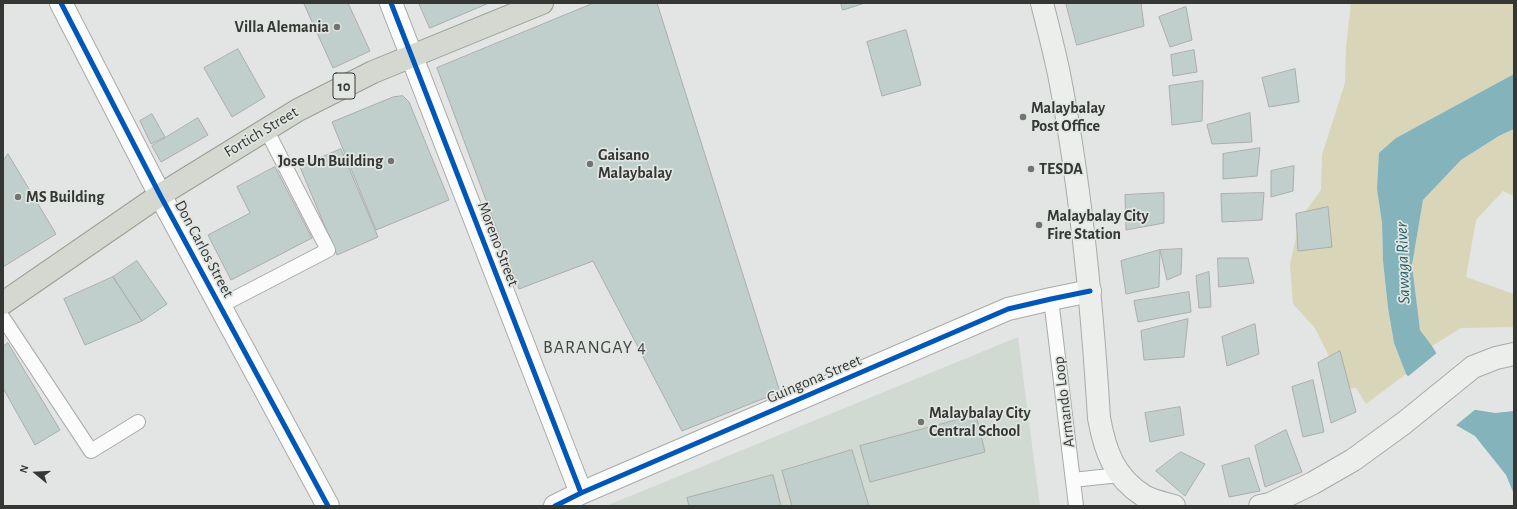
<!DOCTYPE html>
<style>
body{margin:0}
#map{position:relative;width:1517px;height:509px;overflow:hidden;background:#e2e5e3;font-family:"Alegreya Sans",sans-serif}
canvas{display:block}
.frame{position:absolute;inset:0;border:4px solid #353735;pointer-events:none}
.north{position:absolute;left:16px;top:453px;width:40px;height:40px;-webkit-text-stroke:3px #e1e6e2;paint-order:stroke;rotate:288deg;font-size:11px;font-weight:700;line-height:16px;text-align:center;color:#353735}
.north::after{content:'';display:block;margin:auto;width:14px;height:18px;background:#353735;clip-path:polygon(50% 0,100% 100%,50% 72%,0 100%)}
</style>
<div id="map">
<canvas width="1517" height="509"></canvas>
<div class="frame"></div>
<div class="north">N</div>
</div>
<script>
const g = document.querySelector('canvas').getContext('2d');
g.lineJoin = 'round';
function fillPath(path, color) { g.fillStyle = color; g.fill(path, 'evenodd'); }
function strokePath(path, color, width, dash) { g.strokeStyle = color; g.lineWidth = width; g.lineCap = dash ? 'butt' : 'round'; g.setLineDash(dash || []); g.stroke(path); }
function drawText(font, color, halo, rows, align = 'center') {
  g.font = font + ' "Alegreya Sans",sans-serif'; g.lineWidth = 3.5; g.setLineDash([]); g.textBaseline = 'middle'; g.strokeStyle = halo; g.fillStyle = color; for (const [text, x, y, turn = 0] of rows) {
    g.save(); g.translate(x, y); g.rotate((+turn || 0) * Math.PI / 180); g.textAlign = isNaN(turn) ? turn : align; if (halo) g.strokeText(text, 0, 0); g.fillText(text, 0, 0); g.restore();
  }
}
fillPath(new Path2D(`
 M1018,337L1040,506H606Z`), '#d1d9d3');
fillPath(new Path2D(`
 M1351,3H1514V74L1396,138L1377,189L1382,223L1383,261L1388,308L1394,343L1406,374L1366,404L1356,388L1339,390L1330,358L1315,328L1293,304L1290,265L1300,219L1321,190L1322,155L1345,83L1346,47Z
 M1514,129V196L1503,191L1476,220L1466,277L1514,294V327L1461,328L1432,346L1420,330L1412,265L1423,200L1461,160L1500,136Z`), '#d8d5b9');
fillPath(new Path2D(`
 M1514,74V129L1499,136L1461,160L1423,200L1412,265L1420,330L1432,346L1470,409L1495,413L1514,411V494L1506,475L1475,436L1447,420L1406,374L1394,343L1388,308L1383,261L1382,223L1377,189L1379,153L1396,138Z`), '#84b3bc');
fillPath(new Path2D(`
 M1438,352L1471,407L1477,408L1454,427L1446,422L1406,378Z`), '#e2e5e3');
const building = new Path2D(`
 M305,3H348L370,51L333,68L304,4Z
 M419,3H489L430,28Z
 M594,3H657L780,392L682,431L593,261L519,289L437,68Z
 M841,3H865L843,10Z
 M1066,3H1141L1144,26L1077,45Z
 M1186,7L1192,40L1170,47L1159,17Z
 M906,30L921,85L882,96L867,42Z
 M238,49L265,97L232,117L204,68Z
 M1194,50L1197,72L1173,76L1171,55Z
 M1295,69L1299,102L1269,107L1262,78Z
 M1203,81L1202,121L1172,125L1169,86Z
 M403,96L409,102L449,200L376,230L332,122L393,97Z
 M1250,113L1252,142L1212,144L1207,125Z
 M152,114L165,137L151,144L140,121Z
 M198,118L208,135L161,162L152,146Z
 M1260,148L1257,176L1223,179V154Z
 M341,149L378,237L337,255L300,167Z
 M8,154L56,234L3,267V158L4,159Z
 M1294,166L1293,191L1271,197V171Z
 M275,167L312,238L231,280L208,235L250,213L237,187Z
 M1164,193V223L1126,230L1125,195Z
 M1264,193L1262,220L1222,222L1221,194Z
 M1328,207L1332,247L1298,251L1296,214Z
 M1182,249L1181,274L1167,280L1160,250Z
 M1160,250L1159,287L1126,294L1121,261Z
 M1218,258H1248L1254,283L1219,287Z
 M137,261L167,304L142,321L113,277Z
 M1209,272L1211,307L1199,308L1196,276Z
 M113,277L142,321L85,345L64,299Z
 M1189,292L1191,312L1138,322L1134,301Z
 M1188,319L1184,357L1144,360L1141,331Z
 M1255,324L1259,354L1227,366L1222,337Z
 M8,343L60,430L35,445L3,388V347Z
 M1340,351L1356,412L1331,423L1318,363Z
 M1313,380L1324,432L1303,437L1292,387Z
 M1180,407L1184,435L1150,442L1145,413Z
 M976,415L985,452L870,482L860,446Z
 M1286,430L1302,472L1265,487L1255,446Z
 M852,450L869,506H792L782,471Z
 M1181,452L1205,464L1185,496L1156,471Z
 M1249,458L1260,491L1229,497L1222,466Z
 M773,475L781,506H689L687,498Z`);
fillPath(building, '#c0cfcc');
strokePath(building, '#aaadac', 1);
const service = new Path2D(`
 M1051,299L1076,506
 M220,306L328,250L266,129
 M3,318L91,451L138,422
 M1073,480L1119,475`);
const minor = new Path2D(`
 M391,3L581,493
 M160,195L328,506
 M555,506L581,493L1008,309L1051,299L1090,291`);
const tertiary = new Path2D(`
 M61,3L160,195`);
const secondary = new Path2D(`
 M1042,3C1048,27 1054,50 1059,74C1081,187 1092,303 1099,418C1105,451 1114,477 1144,496C1153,501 1164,503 1174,506
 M1260,506L1270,504L1313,483L1353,460L1404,423L1473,367L1496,358L1514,354`);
const trunk = new Path2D(`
 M3,303L160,195L298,110L373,72L542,3`);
strokePath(service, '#a8aba9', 16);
strokePath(minor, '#a8aba9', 24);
strokePath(tertiary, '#a8aba9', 24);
strokePath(secondary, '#a8aba9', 24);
strokePath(trunk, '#999f93', 24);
strokePath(service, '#fbfbfb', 14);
strokePath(minor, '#fbfbfb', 22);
strokePath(tertiary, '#fbfbfb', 22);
strokePath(secondary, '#eceeeb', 22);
strokePath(trunk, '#d4d8d0', 22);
strokePath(new Path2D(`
 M61,3L160,195L328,506
 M391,3L581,493
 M555,506L581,493L1008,309L1051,299L1090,291`), '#0057b8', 5);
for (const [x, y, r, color] of [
 [337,27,4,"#727472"],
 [1023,117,4,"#727472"],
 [391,161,4,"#727472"],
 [590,164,4,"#727472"],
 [1031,169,4,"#727472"],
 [18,197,4,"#727472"],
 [1039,225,4,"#727472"],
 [921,422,4,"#727472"]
]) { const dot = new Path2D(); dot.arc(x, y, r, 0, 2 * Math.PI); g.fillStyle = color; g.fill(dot); strokePath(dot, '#e1e6e2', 1.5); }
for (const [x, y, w] of [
 [344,86,22]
]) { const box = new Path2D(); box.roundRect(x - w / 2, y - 13, w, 26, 3); g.fillStyle = '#e1e6e2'; g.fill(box); strokePath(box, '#353735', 1); }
drawText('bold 15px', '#353735', null, [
 ["10",344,86]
]);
drawText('bold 16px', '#353735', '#e1e6e2', [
 ["Villa Alemania",329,27,"right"],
 ["Malaybalay",1031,108],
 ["Post Office",1031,126],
 ["Gaisano",598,155],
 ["Malaybalay",598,173],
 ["Jose Un Building",383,161,"right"],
 ["TESDA",1039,169],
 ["MS Building",26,197],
 ["Malaybalay City",1047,216],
 ["Fire Station",1047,234],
 ["Malaybalay City",929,413],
 ["Central School",929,431]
], 'left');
drawText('16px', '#353735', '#e1e6e2', [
 ["Fortich Street",261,132,-31],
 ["Moreno Street",498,244,69],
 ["Don Carlos Street",204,249,62],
 ["Guingona Street",814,379,-23],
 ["Armando Loop",1064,402,-97]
]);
drawText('italic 17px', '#285f6a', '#e1e6e2', [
 ["Sawaga River",1403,263,-92]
]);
g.letterSpacing = '1px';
drawText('18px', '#414543', '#e1e6e2', [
 ["BARANGAY 4",595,348]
]);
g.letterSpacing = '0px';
</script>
